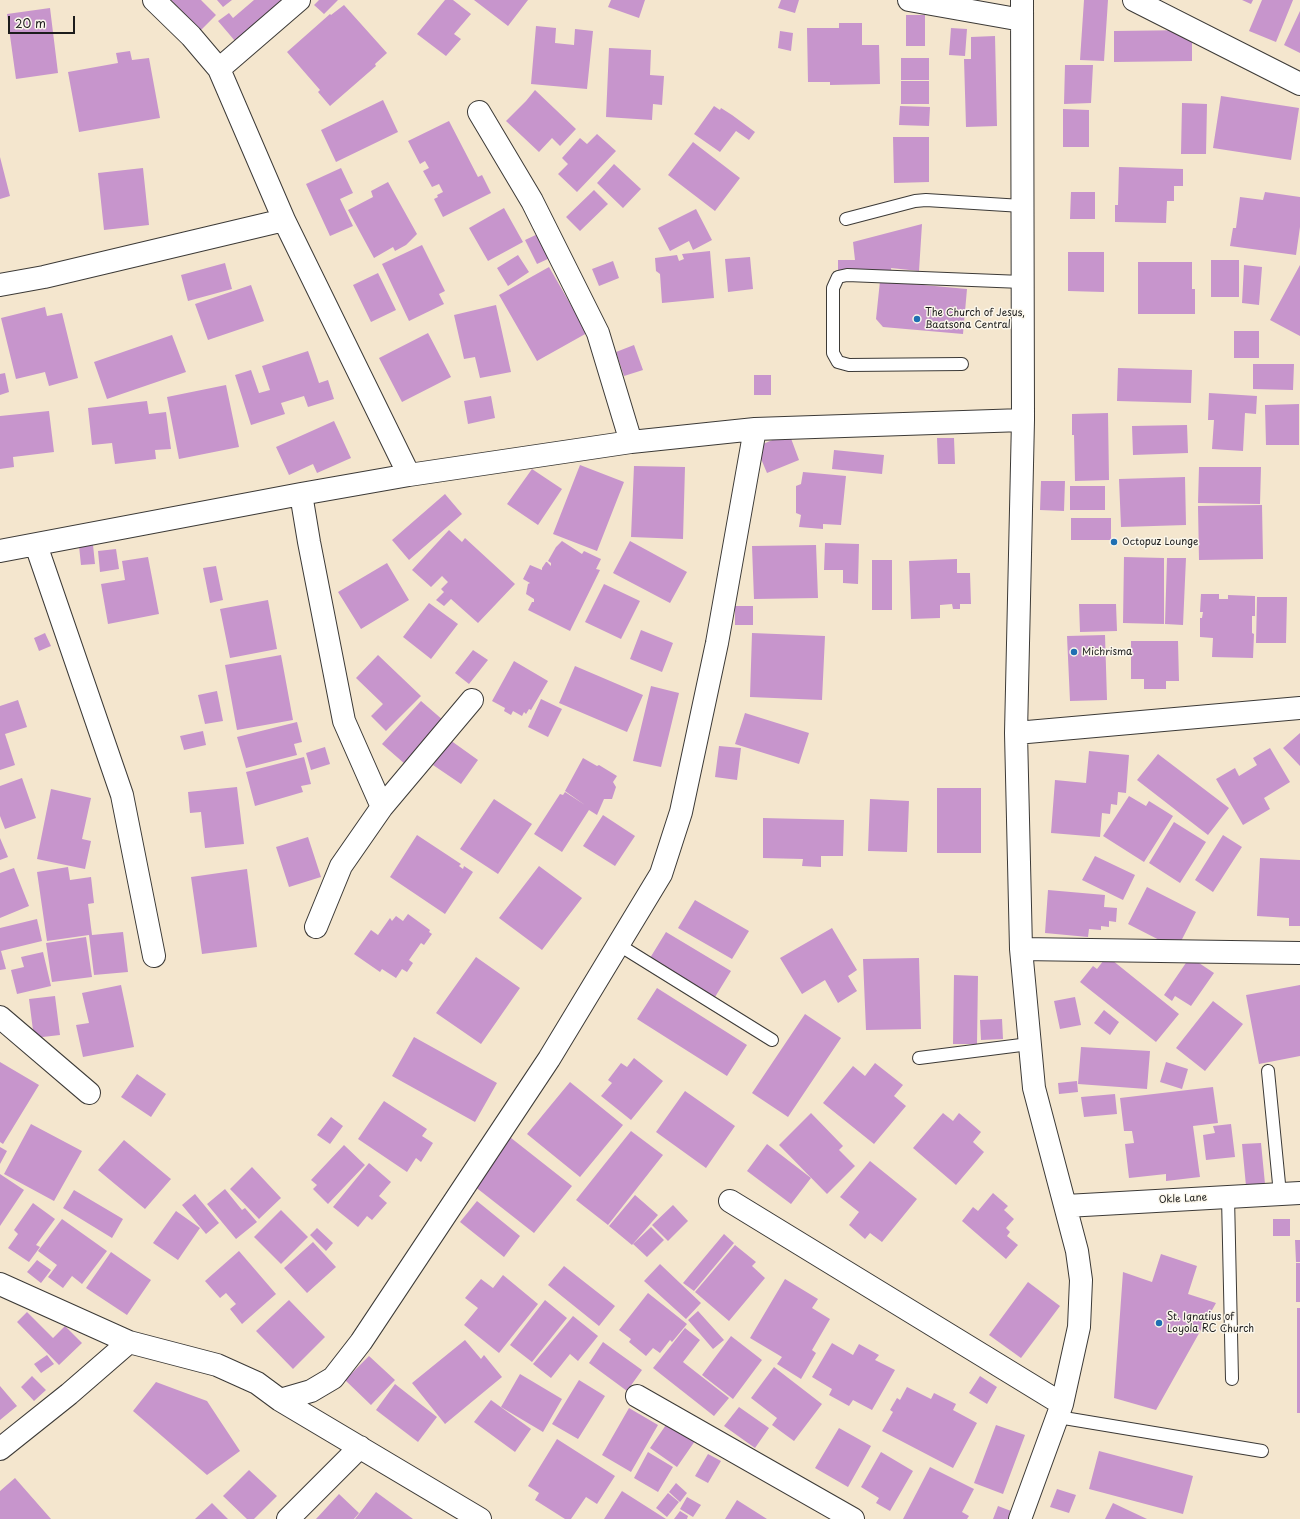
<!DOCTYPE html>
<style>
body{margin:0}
#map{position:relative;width:1300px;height:1519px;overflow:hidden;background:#f4e6ce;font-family:"Playpen Sans",sans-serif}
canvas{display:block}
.scale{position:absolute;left:8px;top:16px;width:67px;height:18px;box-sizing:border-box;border:2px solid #1c1c1c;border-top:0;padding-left:5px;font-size:12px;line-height:14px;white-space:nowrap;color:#1c1c1c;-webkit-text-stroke:3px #fbf7ec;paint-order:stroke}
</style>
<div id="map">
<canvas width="1300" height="1519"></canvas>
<div class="scale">20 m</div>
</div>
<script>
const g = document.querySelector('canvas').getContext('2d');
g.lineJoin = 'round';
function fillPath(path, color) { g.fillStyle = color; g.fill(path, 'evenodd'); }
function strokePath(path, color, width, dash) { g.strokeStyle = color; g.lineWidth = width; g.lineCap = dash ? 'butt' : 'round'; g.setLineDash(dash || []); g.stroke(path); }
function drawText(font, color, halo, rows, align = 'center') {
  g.font = font + ' "Playpen Sans",sans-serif'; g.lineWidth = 3; g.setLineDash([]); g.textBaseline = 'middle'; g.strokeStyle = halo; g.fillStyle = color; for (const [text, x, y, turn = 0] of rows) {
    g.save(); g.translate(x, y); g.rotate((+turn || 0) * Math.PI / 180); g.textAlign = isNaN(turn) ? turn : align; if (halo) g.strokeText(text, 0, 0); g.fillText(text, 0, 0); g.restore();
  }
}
fillPath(new Path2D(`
 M171,0H201L216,15L201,30Z
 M217,0H232L223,7Z
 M254,0H283L235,41L218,21L229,13L233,18Z
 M319,0H338L324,14L314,5Z
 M445,0H453L471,14L454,34L461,39L446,56L417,34Z
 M474,0H528L508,26Z
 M611,0H645L639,18L608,7Z
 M781,0H799L795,13L778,8Z
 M1084,0H1108L1104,61L1080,60Z
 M1242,0H1253L1251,4Z
 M1262,0H1293L1276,42L1249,31Z
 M344,5L387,53L375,64L376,66L330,106L318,92L320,90L287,52L330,14L331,15Z
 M50,8L58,73L16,79L7,14Z
 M1300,11V53L1284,45Z
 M906,15H925V46H906Z
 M839,23H862V45H879L880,84L830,85V82H808L807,28H839Z
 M536,26L556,28L555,43L574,45L575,29L593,31L587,89L531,84Z
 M951,28L967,29L965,56L949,55Z
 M1192,30V61L1114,62V31Z
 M780,31L793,33L791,51L778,48Z
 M995,36L997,126L966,127L964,59H971V37Z
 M609,48L651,50L650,75L664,76L662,105L653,104L652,120L606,117Z
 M130,51L132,60L149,58L160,118L79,132L68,72L118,63L116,53Z
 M901,58H929V80H901Z
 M1065,65H1093L1091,103L1064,104Z
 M901,81H929V104H901Z
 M535,90L576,129L560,146L552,138L539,152L506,121L526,101Z
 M1221,96L1299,108L1291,160L1213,148Z
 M383,100L398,132L336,162L321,130Z
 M1182,103L1207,104L1206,154H1181Z
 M714,106L720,110L721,108L732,115L755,132L749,140L736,131L720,152L694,134Z
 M900,106L930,107L929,126L899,125Z
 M1063,109L1089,110V147H1063Z
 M449,121L478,177L482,175L491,193L443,217L434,199L438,197L437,195L443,192L439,184L432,187L423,171L429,168L425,161L420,164L408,141Z
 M597,134L616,151L577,192L558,174L568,164L562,158L580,138L587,144Z
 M893,137H929V182L894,183Z
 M693,142L740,178L715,211L668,175Z
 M0,157L10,196L0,199Z
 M614,164L641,189L623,208L597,183Z
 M1119,167L1183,169V186H1174V201H1167L1166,223L1115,222V205H1118Z
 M143,168L149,225L104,230L98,173Z
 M341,168L353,193L340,199L353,226L330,236L306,184Z
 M388,182L417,234L406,245L395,251L393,247L374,258L348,210L373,197L371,191Z
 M594,190L608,204L580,231L566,217Z
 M1071,192H1095V219H1070Z
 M1265,192L1300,197V227L1296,255L1230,246L1233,228H1236L1240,197L1263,200Z
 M504,208L523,242L488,261L469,228Z
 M696,209L712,240L693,250L689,241L670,251L658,228Z
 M922,224L919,271L891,268L892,275L838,271V260H855L853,242Z
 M540,233L552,257L537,264L525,240Z
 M422,245L445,291L439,294L444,304L409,321L382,264Z
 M710,251L714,298L662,303L660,274L656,271L655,258L677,255L679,261L684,259L682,254Z
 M1068,252H1104V292L1068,291Z
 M518,255L529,272L508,286L497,268Z
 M750,257L753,289L728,292L725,259Z
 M1211,260H1239V297H1211Z
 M613,261L619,278L599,286L592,269Z
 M1138,262H1192V289H1195V314H1138Z
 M225,263L232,289L188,301L181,275Z
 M1244,265L1262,267L1259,305L1242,303Z
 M1300,265V336L1270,320Z
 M549,267L587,333L537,361L499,295Z
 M378,273L396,310L371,322L353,285Z
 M880,281L967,289L963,334L883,327L876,319Z
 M251,285L264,321L208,340L195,304Z
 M496,305L511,372L480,378L475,357L464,359L454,315Z
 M45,307L47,316L62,313L78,378L49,386L45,372L16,379L1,318Z
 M1234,331H1259V358H1234Z
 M428,333L451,377L402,402L379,358Z
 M172,335L186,372L107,399L94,362Z
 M634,345L643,370L624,376L616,352Z
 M308,351L319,383L328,380L334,399L308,407L304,396L281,403L285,414L251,425L235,375L251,370L259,393L270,390L262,366Z
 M1253,364H1294L1293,390L1253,389Z
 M1118,368L1192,370L1191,403L1117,401Z
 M5,373L9,392L0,395V374Z
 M754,375H771V395H754Z
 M226,385L239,447L179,459L167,397Z
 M1209,393L1257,396L1256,414L1245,413L1243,451L1212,449L1214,420H1208Z
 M491,396L495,418L468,424L464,401Z
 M147,401L149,414L166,412L171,449L155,450L156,459L115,464L112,443L92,445L88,408Z
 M1299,404V445H1266L1265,405Z
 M49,411L54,452L13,457L14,467L0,469V416Z
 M1108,413L1109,480L1075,481L1074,435H1072V414Z
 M334,421L351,458L317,473L313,464L289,475L276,447Z
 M1187,425L1188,453L1133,455L1132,426Z
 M789,433L799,460L767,473L756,447Z
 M937,438H954L955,464H938Z
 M834,450L884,455L882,474L832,469Z
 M580,465L624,482L597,551L553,534Z
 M634,466L685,467L683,539L631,537Z
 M1199,467H1261L1260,504L1198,503Z
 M532,469L562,489L538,525L507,504Z
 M803,472L846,476L841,525L823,524V529L799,527L801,515L796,513V486L801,484Z
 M1185,477L1186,525L1121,527L1119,479Z
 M1041,481H1065L1064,511L1040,510Z
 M1070,486H1105V510H1070Z
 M445,494L462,514L409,560L392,540Z
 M1262,505L1263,559L1199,560L1198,506Z
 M1071,518H1111V540H1071Z
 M449,530L462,542L465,538L515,584L478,623L451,599L444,606L436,600L444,592L441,589L448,582L442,576L431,587L412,570Z
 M562,541L582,554L584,551L601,559L596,569L600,570L570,631L528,610L532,602H534V599L526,594L528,584L530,583L523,579L530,565L542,570V568L546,562H547L551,566V563L548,561L556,547Z
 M630,541L687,572L670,603L613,573Z
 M825,543L859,544L858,584L843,583V570H824Z
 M93,545L95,564L81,565L79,546Z
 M816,545L818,598L754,599L752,546Z
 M116,549L119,569L100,572L98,551Z
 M148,557L159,614L108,624L101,584L125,580L122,561Z
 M1124,557L1164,558V624L1123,623Z
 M1167,558H1186L1183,625L1165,624Z
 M957,559V573H970L971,604H960V609H953L952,604L940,605V618L911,619L909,561Z
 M872,560H892V610H872Z
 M387,563L409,600L361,629L338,592Z
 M216,566L223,600L210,603L203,568Z
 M604,584L640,601L621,639L585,622Z
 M1201,594H1219V599H1228V595L1255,596V616H1252V633L1254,634L1253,658L1212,657L1213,638L1200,637V618H1202L1203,612H1200Z
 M1257,597H1287L1286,643H1256Z
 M268,600L277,649L230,658L220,609Z
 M429,603L458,624L431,659L403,637Z
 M1079,604H1116L1117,631L1080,632Z
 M735,606H753V625H735Z
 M641,630L673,643L662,672L630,659Z
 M45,633L51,646L39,651L34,638Z
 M752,633L825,636L822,700L750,697Z
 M1105,635L1107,700L1070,701L1067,636Z
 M1131,641H1178L1179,681H1166V689H1144V679H1131Z
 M473,650L488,660L469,684L455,673Z
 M281,655L293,720L237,730L225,665Z
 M378,655L421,696L386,731L371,716L383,704L356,678Z
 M514,661L548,681L531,710L529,709L526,714L524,712L522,716L513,711L511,715L504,711L505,708L492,701Z
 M575,666L643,695L627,732L559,703Z
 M651,686L679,693L661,767L633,761Z
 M217,691L223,721L205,724L198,695Z
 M541,699L562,709L548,737L528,727Z
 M18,700L27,727L5,734L15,765L0,770V706Z
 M421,701L444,721L405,764L382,744Z
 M745,713L809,733L799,764L735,744Z
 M297,722L302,742L294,744L297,755L246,768L237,737Z
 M203,731L206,745L184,750L180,736Z
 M1300,733V766L1283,748Z
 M450,740L478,760L461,784L433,765Z
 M719,746L741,748L737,780L715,777Z
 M325,747L330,764L311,770L306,753Z
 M1270,748L1290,782L1264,798L1270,809L1243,825L1216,779L1235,768L1239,776L1257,765L1253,758Z
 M1089,751L1129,755L1126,793L1118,792L1117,805L1111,804L1110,814L1102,813L1100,837L1051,833L1055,780L1086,783Z
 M1158,754L1229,808L1208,835L1137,780Z
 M304,757L311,784L301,786L303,792L255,806L246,772Z
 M583,758L597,766L599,765L617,776L613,782L616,787L612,799H604L597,815L589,810L562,852L534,834L560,794L563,795L565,792L585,805L565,791Z
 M22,778L36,818L5,829L0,816V786Z
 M237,787L244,844L205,848L201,812L190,813L188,792Z
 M937,788H981V853H937Z
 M51,789L91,798L82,839L91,841L85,869L37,859Z
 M1129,796L1146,806L1149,801L1173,816L1144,862L1103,836Z
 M494,799L532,824L498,874L460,849Z
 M870,799L909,801L907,852L868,851Z
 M603,815L635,836L615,866L583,846Z
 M763,818L844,820L843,856H821V867L802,866L803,859L763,858Z
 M1174,822L1206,842L1180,883L1149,863Z
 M417,835L461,864L459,866L463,869L464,866L473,872L445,914L390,877Z
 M1223,835L1242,847L1213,892L1195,880Z
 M308,837L321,877L289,887L276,847Z
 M0,838L8,857L0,860Z
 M1095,856L1135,875L1123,900L1082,880Z
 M1260,858L1300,860V926H1289V918L1257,916Z
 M539,866L582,898L542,950L499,918Z
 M68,867L70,880L91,877L94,903L88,904L92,935L123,932L128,972L94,975L89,935L47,941L37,872Z
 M14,868L29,906L0,918V873Z
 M247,869L257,947L202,954L191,877Z
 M1147,887L1196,912L1177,949L1128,924Z
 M1048,890L1105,895L1104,907L1117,908L1116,922L1109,921V927L1101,926V930L1089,929L1088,937L1045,933Z
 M695,900L749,931L732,959L678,928Z
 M408,914L430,930L429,932L432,934L424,945L421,943L409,960L413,963L407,972L402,969L396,978L382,969L380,972L354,954L371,930L378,935L390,918L392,921L396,916L403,921Z
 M37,919L42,941L1,951L6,969L0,970V928Z
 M832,928L857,970L848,976L857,991L838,1003L825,980L802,994L780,958Z
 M666,932L731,971L715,997L650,958Z
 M86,937L92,977L52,982L46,943Z
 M43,952L51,986L17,994L11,970L24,967L21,957Z
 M1107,956L1179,1014L1156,1042L1080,982L1093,966L1097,969Z
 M476,957L520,988L481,1044L436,1013Z
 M1190,957L1214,973L1191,1006L1175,996L1172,1001L1164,995Z
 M919,958L921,1029L866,1030L863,959Z
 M954,975L978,976L977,1044H953Z
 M121,985L134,1047L83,1057L76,1025L89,1023L82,993Z
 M1300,985V1056L1259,1064L1246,995Z
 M657,988L747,1045L727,1076L637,1019Z
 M55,996L60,1035L34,1038L29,999Z
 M1075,997L1081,1025L1060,1029L1054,1001Z
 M1213,1001L1243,1024L1205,1071L1176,1048Z
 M1104,1010L1119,1022L1110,1035L1094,1023Z
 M805,1014L841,1038L788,1117L752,1093Z
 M1002,1019L1003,1039L981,1040L980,1020Z
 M414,1037L497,1083L475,1122L392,1076Z
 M1081,1047L1150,1051L1147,1089L1078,1084Z
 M634,1058L663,1081L631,1120L601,1096L612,1083L608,1080L621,1063L627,1067Z
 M0,1062L39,1085L3,1144L0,1142Z
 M1166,1062L1188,1069L1182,1089L1160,1082Z
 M875,1063L903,1085L894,1096L906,1106L874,1144L823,1103L853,1066L865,1076Z
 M137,1074L166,1094L151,1117L121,1097Z
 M1077,1081L1078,1092L1059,1094L1058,1083Z
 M570,1082L623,1125L580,1177L527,1134Z
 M1213,1087L1218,1123L1193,1126L1200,1177L1166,1181V1174L1129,1178L1125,1144L1134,1143L1132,1131H1124L1120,1098Z
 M685,1091L735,1126L706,1168L656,1132Z
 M1115,1094L1117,1114L1084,1117L1081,1097Z
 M384,1101L427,1129L422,1136L433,1143L421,1162L416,1158L407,1172L358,1139Z
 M811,1113L843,1146L839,1150L855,1166L827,1194L779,1145Z
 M943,1113L953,1121L959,1113L981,1132L973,1142L984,1152L956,1185L913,1148Z
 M331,1117L343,1126L330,1144L317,1135Z
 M31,1124L82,1151L54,1201L4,1174Z
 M1231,1124L1235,1157L1206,1160L1203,1135L1215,1133L1213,1126Z
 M631,1131L663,1155L608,1225L576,1200Z
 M506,1134L572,1186L534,1233L469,1182Z
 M124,1140L171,1179L145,1209L98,1170Z
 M1261,1143L1265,1184L1246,1186L1242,1144Z
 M767,1144L811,1178L791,1204L747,1171Z
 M344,1145L365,1165L328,1204L313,1189L317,1185L311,1180Z
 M0,1147L7,1151L0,1164Z
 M870,1161L917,1199L882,1242L870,1233L865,1239L849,1225L859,1212L840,1197Z
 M369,1163L391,1182L379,1196L387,1203L372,1220L367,1216L358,1227L333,1207Z
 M252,1167L281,1198L259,1219L230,1189Z
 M0,1174L24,1190L0,1226Z
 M225,1189L242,1210L245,1208L257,1222L236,1239L207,1204Z
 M74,1190L123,1219L112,1238L63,1208Z
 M993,1193L1008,1206L1004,1210L1014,1219L1006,1228L1010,1232L1007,1236L1018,1245L1006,1259L962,1221L973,1207L978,1211Z
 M195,1194L219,1223L206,1234L182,1205Z
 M635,1195L658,1215L632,1245L609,1226Z
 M477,1201L520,1236L504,1257L460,1222Z
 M33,1203L55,1219L36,1245L40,1247L29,1262L8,1248L18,1234L14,1230Z
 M673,1205L688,1221L668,1241L652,1225Z
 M281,1210L308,1237L281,1264L254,1237Z
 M176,1211L200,1228L178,1260L153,1243Z
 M62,1219L107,1251L82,1284L72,1276L63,1288L48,1277L57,1265L38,1251Z
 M1273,1219H1290V1236H1273Z
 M651,1227L664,1240L647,1257L633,1244Z
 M317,1228L333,1243L326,1251L310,1235Z
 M724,1234L734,1243L694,1291L683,1283Z
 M1295,1240H1300V1262H1296Z
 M313,1242L336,1267L307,1293L284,1268Z
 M735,1245L756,1262L752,1266L765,1278L729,1321L695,1292Z
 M239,1251L276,1294L242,1324L230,1309L236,1304L226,1293L220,1298L205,1281Z
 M111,1252L151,1280L127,1315L86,1288Z
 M1161,1254L1197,1266L1188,1294L1216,1303L1156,1410L1114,1398L1123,1272L1152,1282Z
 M37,1260L51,1270L41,1283L27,1272Z
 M1296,1263H1300V1302H1296Z
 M660,1264L701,1303L686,1319L644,1281Z
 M564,1266L615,1306L599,1326L548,1285Z
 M503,1275L538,1304L499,1353L464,1325L478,1308L465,1298L481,1279L493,1288Z
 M785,1279L818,1299L812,1308L830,1319L812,1350L816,1353L801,1379L777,1364L782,1357L750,1338Z
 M1028,1282L1060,1306L1021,1358L989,1335Z
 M648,1293L687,1324L672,1342L670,1340L660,1353L653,1348L646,1356L629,1342L631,1339L619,1330Z
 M289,1300L325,1337L293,1369L256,1331Z
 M545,1300L567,1318L532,1362L510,1345Z
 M1297,1308H1300V1413H1297Z
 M698,1311L724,1340L713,1349L688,1320Z
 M27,1312L53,1338L65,1326L82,1343L59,1365L17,1322Z
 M573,1316L598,1336L578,1361L570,1354L551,1378L533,1364Z
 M685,1328L700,1340L683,1362L729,1398L714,1416L653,1368Z
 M731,1336L762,1360L733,1399L702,1375Z
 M465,1340L481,1359L484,1355L502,1377L445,1424L412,1383Z
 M603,1342L642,1370L627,1391L589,1363Z
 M832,1343L853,1355L859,1344L879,1355L875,1360L895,1370L872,1410L853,1400L849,1406L829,1395L832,1389L812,1377Z
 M47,1355L54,1364L41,1373L34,1364Z
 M369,1356L395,1380L371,1405L345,1380Z
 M774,1367L822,1404L794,1441L772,1425L777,1418L751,1398Z
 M520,1374L562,1399L543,1432L501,1407Z
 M32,1376L46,1390L34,1401L21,1387Z
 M980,1376L997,1387L987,1404L969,1393Z
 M579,1380L605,1396L578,1439L552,1424Z
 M156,1382L207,1401L240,1451L207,1475L133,1411Z
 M395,1384L437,1417L418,1442L376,1410Z
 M0,1386L17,1406L0,1420Z
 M907,1387L931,1399L934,1393L956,1404L953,1410L977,1423L953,1468L882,1431L893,1412L890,1410L897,1398L900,1400Z
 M491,1400L531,1429L515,1452L474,1422Z
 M739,1407L769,1428L755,1448L724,1426Z
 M629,1408L658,1425L631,1472L602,1455Z
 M668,1422L695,1441L677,1467L650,1448Z
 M996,1425L1025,1435L1003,1494L974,1483Z
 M839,1428L871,1446L848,1487L815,1468Z
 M557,1439L615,1476L597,1504L586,1497L571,1519H565L535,1500L539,1493L528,1486Z
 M1099,1451L1193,1476L1183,1514L1089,1489Z
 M648,1452L673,1467L658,1492L634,1478Z
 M881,1452L913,1471L890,1511L876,1503L879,1498L861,1487Z
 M708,1454L721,1461L708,1483L695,1476Z
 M930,1467L974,1489L962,1512L969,1516L967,1519H903Z
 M249,1470L277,1496L254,1519H247L223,1496Z
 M15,1478L51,1519H0V1491Z
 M676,1483L687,1493L680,1502L669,1492Z
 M1057,1489L1076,1495L1069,1513L1050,1507Z
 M622,1491L666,1519H604Z
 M376,1492L413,1519H355Z
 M668,1493L679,1502L667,1517L656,1508Z
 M339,1494L359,1513L354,1519H316Z
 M687,1497L701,1505L693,1517L680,1509Z
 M737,1500L767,1519H725Z
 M212,1503L228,1519H195Z
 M1113,1503L1147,1519H1105Z
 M998,1506L1011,1511L1008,1519H993Z
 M680,1511L688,1516L687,1519H674Z`), '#c795cc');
const lane = new Path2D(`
 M846,219L915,201L926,200L1022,206
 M962,364L849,365L838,362L833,353V288L838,277L847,275L1022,282
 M619,945L772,1040
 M919,1058L1029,1044
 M1268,1071L1280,1194
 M1228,1197L1232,1379
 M1058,1417L1262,1451`);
const street = new Path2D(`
 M154,0L191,36L219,69L284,220L409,475
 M909,0L1022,20
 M1134,0L1300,84
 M219,69L299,0
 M479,112L532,201L598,333L631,442
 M0,285L44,277L284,220
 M301,494L309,542L344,721L382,807
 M36,545L122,795L154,956
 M0,551L301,494L409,475L631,442L755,429L1023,420
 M1016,733L1300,708
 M316,927L341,866L382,807L472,700
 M1021,949L1300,953
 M0,1017L89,1093
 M730,1201L1062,1404
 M1066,1206L1300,1193
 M0,1284L129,1342
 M637,1396L853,1519
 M280,1400L311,1391L333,1378L361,1342L549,1059L661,874L681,812L717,643L755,429
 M0,1449L69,1394L129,1342L217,1365L257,1383L280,1400L480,1519
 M288,1519L360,1447
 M1020,1519L1062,1404L1079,1327L1081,1280L1077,1251L1034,1088L1021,949L1016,733L1023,420L1022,0`);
strokePath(lane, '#3c3a37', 14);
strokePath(street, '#3c3a37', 24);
strokePath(lane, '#fff', 12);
strokePath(street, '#fff', 22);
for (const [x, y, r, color] of [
 [917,319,4,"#1f6fb2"],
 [1114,542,4,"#1f6fb2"],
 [1074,652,4,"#1f6fb2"],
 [1159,1323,4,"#1f6fb2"]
]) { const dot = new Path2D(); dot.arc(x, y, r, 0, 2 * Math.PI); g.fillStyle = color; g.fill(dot); strokePath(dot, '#fbf7ec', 1.5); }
drawText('10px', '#1c1c1c', '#fbf7ec', [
 ["The Church of Jesus,",925,313],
 ["Baatsona Central",925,325],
 ["Octopuz Lounge",1122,542],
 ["Michrisma",1082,652],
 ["St. Ignatius of",1167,1317],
 ["Loyola RC Church",1167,1329]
], 'left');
drawText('10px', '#1c1c1c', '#fbf7ec', [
 ["Okle Lane",1183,1199,-3]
]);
</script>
